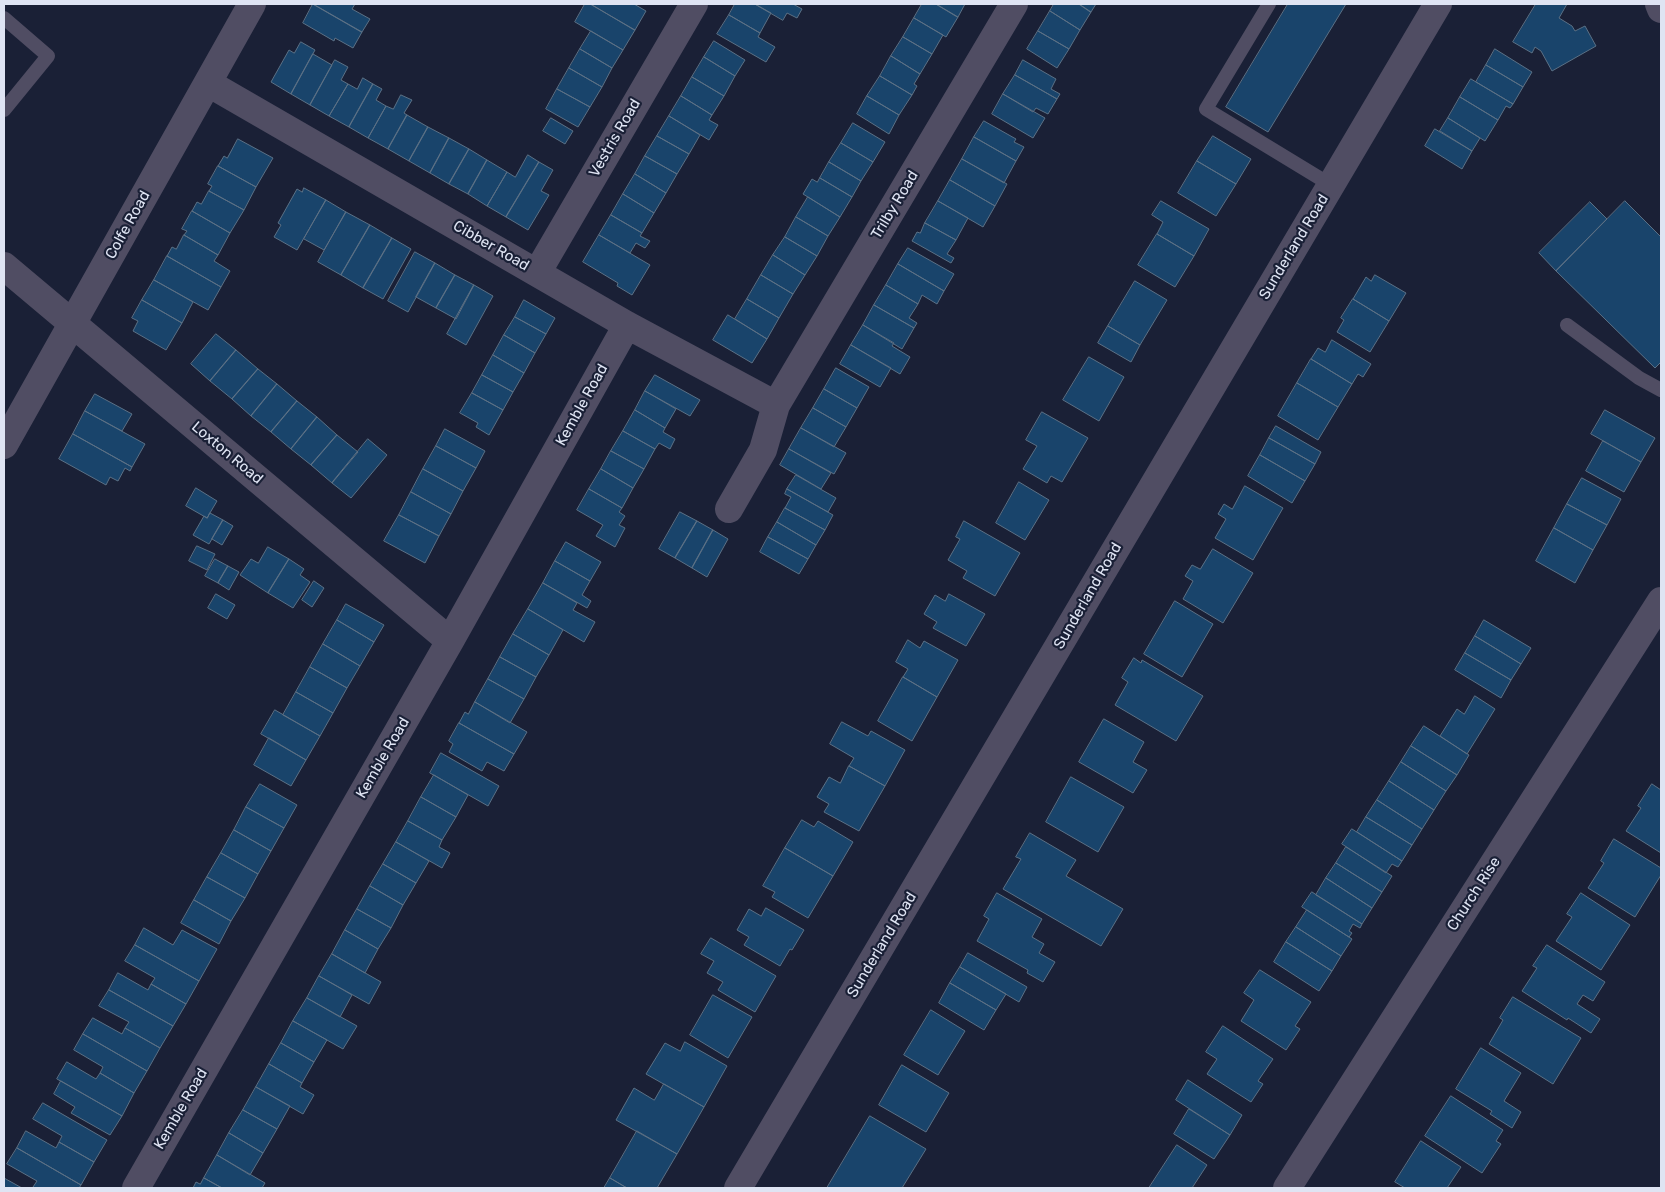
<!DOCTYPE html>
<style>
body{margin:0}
#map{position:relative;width:1665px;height:1192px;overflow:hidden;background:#1a2036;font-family:Rubik,sans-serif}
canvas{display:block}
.frame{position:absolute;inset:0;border:5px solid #dfe4f3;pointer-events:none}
</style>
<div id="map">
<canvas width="1665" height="1192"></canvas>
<div class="frame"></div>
</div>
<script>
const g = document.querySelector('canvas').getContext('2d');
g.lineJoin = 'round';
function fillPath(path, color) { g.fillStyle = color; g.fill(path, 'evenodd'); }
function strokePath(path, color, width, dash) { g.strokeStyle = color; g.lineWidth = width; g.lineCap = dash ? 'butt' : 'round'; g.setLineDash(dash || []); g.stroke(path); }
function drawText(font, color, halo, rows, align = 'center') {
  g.font = font + ' Rubik,sans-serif'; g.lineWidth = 4.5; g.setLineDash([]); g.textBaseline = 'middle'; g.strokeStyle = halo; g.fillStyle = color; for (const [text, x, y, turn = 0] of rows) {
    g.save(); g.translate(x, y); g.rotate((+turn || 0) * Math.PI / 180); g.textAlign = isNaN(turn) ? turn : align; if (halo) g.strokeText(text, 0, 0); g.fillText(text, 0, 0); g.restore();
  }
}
const building = new Path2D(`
 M313,4H355L352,9L370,19L362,32Z
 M313,4L362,32L353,48L335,38L334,41L303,23Z
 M585,4H590L635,30L623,50L575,22Z
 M591,4H634L646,11L635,30Z
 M735,4H755L771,13L760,33L729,15Z
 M755,4H793L802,9L797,18L787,13L783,20Z
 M922,4H936L958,17L946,37L914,18Z
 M936,4H965L958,17Z
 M1054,4H1079L1091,12L1080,30L1050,11Z
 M1079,4H1096L1091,12Z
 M1288,4H1346L1268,132L1226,107Z
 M1536,4H1567L1559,18L1572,26L1575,31L1585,26L1596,46L1552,71L1541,51L1535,47L1532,53L1513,42Z
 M1050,11L1080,30L1069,49L1038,31Z
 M729,15L760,33L758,37L775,47L766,62L717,34Z
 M914,18L943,35L932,54L903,37Z
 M591,31L623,50L612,68L580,49Z
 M1038,31L1069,49L1057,68L1027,49Z
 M903,37L932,54L920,74L891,56Z
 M714,41L745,60L735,76L704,57Z
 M301,42L315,50L291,94L271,82L289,50L294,53Z
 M580,49L612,68L602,87L569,68Z
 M1495,49L1532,72L1523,87L1486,65Z
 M313,54L332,65L310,105L291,94Z
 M891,56L920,74L914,84L917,86L912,95L880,76Z
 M704,57L735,76L724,96L692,77Z
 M335,60L348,67L341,80L348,84L329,116L310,105Z
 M1023,60L1056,79L1051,89L1060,94L1057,99L1015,75Z
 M1486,65L1523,87L1513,104L1476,82Z
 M569,68L602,87L590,107L557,89Z
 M1015,75L1057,99L1048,114L1036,108L1033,112L1003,94Z
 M880,76L912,95L899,115L867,96Z
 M692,77L724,96L712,115L681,96Z
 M363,78L373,84L349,127L329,116L348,84L357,89Z
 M1471,79L1513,104L1510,108L1506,106L1498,120L1460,97Z
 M373,84L382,89L376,100L386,106L368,138L349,127Z
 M557,89L590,107L578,127L546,109Z
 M1003,94L1045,118L1033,138L992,114Z
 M401,95L412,100L404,113L407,115L388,149L368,138L386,106L393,109Z
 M681,96L712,115L709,120L718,125L709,140L669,116Z
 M867,96L899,115L889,134L857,114Z
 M1460,97L1498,120L1485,141L1448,118Z
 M407,115L428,127L409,161L388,149Z
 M669,116L700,135L689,154L657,136Z
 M551,118L573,131L565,144L543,131Z
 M1448,118L1480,138L1472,151L1440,131Z
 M984,121L1016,139L1014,142L1024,147L1016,161L974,137Z
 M853,123L885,142L873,162L841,143Z
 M428,127L449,138L430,173L409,161Z
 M1435,129L1472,151L1462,169L1425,146Z
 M657,136L689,154L677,174L645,156Z
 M1213,136L1251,159L1236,184L1197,161Z
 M974,137L1016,161L1004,183L962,159Z
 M449,138L469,149L449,184L430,173Z
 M238,139L273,158L256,187L218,166L224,156L227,158Z
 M841,143L873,162L861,181L829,162Z
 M469,149L487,160L468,194L449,184Z
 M528,155L539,162L506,217L487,206L507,172L515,177Z
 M645,156L677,174L666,193L635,174Z
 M962,159L1007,184L995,206L950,180Z
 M487,160L507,172L487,206L468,194Z
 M1197,161L1236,184L1216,216L1178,193Z
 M539,162L553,170L541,191L549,195L528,230L506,217Z
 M829,162L861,181L852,197L820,178Z
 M218,166L256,187L244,210L209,191L212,186L208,184Z
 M635,174L666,193L654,213L623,194Z
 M820,178L852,197L840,217L803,194L812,179L817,182Z
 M950,180L995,206L983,227L938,201Z
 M304,188L326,200L297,250L274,237L281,225L278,223L297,189L302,192Z
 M209,191L244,210L230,233L192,211L197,202L201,204Z
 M623,194L654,213L642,233L611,215Z
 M808,197L840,217L828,236L796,217Z
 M326,200L346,212L324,250L304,239Z
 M938,201L968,218L956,240L925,223Z
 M1161,201L1209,229L1194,256L1157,234L1163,222L1152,215Z
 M1625,201L1661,237V362L1655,368L1556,271Z
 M1590,202L1607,219L1556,271L1539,253Z
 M192,211L230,233L218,255L184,235L187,231L182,229Z
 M346,212L370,225L341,275L318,262Z
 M611,215L642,233L640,236L650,241L645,248L636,243L630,253L599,235Z
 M796,217L828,236L817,256L785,237Z
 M925,223L956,240L947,254L954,258L951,263L912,241L917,232L920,233Z
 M370,225L392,238L363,288L341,275Z
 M1157,234L1194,256L1175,287L1138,265Z
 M184,235L218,255L214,261L230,271L221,287L167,256L172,247L176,249Z
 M599,235L650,265L632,295L617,286L618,283L583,262Z
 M785,237L817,256L805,275L773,255Z
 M392,238L411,249L383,299L363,288Z
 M908,248L954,274L944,291L898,264Z
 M415,252L435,263L408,312L388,301Z
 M773,255L805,275L793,294L761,275Z
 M167,256L221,287L208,310L154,280Z
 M435,263L455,275L436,308L416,297Z
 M898,264L944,291L937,304L922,295L918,304L886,285Z
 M455,275L474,285L456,319L436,308Z
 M761,275L793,294L779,318L747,299Z
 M1375,275L1406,293L1389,321L1353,299L1366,277L1371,281Z
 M154,280L193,302L182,323L142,300Z
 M1135,281L1167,300L1140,345L1108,326Z
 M474,285L493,296L466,345L447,334Z
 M886,285L918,304L909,318L917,323L914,328L874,305Z
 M747,299L779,318L767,339L735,319Z
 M1353,299L1389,321L1370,352L1337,332L1344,320L1341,318Z
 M142,300L182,323L166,350L133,331L138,321L132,318Z
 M524,300L555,318L546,334L515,317Z
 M874,305L914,328L902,349L863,325Z
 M728,315L767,339L752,363L713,340Z
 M515,317L546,334L535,353L504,335Z
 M863,325L894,343L892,346L910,357L900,374L851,345Z
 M1108,326L1140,345L1131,362L1098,343Z
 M216,334L236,350L210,381L191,364Z
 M504,335L535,353L524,373L493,355Z
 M1332,340L1371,364L1363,377L1358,374L1352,384L1311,359L1318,348L1325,352Z
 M851,345L891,368L880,387L840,364Z
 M236,350L258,369L232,399L210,381Z
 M493,355L524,373L513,392L482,375Z
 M1089,357L1124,377L1099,421L1063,400Z
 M1311,359L1352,384L1338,407L1297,383Z
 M836,368L869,387L857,408L824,389Z
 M258,369L277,384L251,416L232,399Z
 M482,375L513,392L503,410L472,393Z
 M655,375L700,400L690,416L645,391Z
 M1297,383L1338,407L1318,440L1278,416Z
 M277,384L297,401L271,432L251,416Z
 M824,389L857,408L846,427L813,408Z
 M645,391L676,409L665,428L635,410Z
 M472,393L503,410L489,435L476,427L478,423L460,413Z
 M95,394L132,414L122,431L85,411Z
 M297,401L317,417L291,449L271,432Z
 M813,408L846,427L834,447L801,428Z
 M635,410L665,428L663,432L675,439L670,449L659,443L655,449L623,431Z
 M1605,410L1655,438L1641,462L1591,434Z
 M85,411L145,444L132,467L73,434Z
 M1042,412L1088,438L1062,482L1051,476L1047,483L1023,469L1037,446L1026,440Z
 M317,417L337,435L311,465L291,449Z
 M1276,426L1321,452L1315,464L1269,438Z
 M801,428L846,453L834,474L789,449Z
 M445,429L485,451L476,468L436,446Z
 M623,431L655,449L644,469L611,451Z
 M73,434L132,467L130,471L125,468L118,481L110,477L106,485L59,459Z
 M337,435L358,452L332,483L311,465Z
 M1269,438L1315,464L1305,481L1260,455Z
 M368,439L387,455L351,498L332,483Z
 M1603,441L1641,462L1624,492L1586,471Z
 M436,446L476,468L463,491L423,469Z
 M789,449L831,473L821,489L780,465Z
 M611,451L644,469L633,488L601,469Z
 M1260,455L1305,481L1292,503L1248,476Z
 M423,469L463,491L451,514L411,492Z
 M601,469L633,488L622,508L589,489Z
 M796,475L836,498L828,512L787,489Z
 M1582,478L1621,499L1607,525L1567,504Z
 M1019,482L1049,500L1025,540L996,523Z
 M1245,486L1283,508L1253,560L1215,538L1226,519L1218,514L1224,504L1232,509Z
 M196,488L217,501L207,518L186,506Z
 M589,489L622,508L619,512L625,516L619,525L625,528L615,547L596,536L603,525L577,510Z
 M787,489L833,515L825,530L785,508L791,497L785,494Z
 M411,492L451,514L439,536L399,515Z
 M1567,504L1607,525L1593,550L1554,528Z
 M785,508L825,530L816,545L777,522Z
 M680,512L697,521L675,558L659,549Z
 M210,513L223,520L209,544L193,535L204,516L207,518Z
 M399,515L439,536L425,563L384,541Z
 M223,520L233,526L222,545L212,539Z
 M697,521L713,530L692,568L675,558Z
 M964,521L1020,553L995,596L963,578L967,571L948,560L960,539L956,537Z
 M777,522L816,545L808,559L768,537Z
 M1554,528L1593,550L1575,583L1536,561Z
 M713,530L728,539L707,577L692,568Z
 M768,537L808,559L799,574L760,552Z
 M566,542L601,562L590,581L555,561Z
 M197,546L215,554L207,570L189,561Z
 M268,547L289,559L268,593L240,575L251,559L258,563Z
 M1213,549L1253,573L1223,623L1183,599L1193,581L1185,576L1192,565L1200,569Z
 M215,559L228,566L218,583L205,576Z
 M289,559L304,569L300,575L310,582L293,608L268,593Z
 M555,561L590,581L582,595L591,601L587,608L543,583Z
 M228,566L239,572L229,590L218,583Z
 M314,581L324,588L312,607L302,600Z
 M543,583L577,603L573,610L595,622L584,642L528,609Z
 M216,594L235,605L227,619L208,608Z
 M949,594L985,614L966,646L933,628L937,622L924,614L935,595L945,601Z
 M1175,601L1213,624L1182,677L1144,654Z
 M346,604L384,625L374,642L337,620Z
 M528,609L563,630L549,655L513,634Z
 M337,620L374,642L360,666L323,644Z
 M1484,620L1531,648L1521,664L1475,636Z
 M513,634L549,655L536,677L500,657Z
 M1475,636L1521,664L1511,680L1465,653Z
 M908,640L920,648L924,641L958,660L937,697L903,677L908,669L896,662Z
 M323,644L360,666L347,688L310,667Z
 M1465,653L1511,680L1501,698L1455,670Z
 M500,657L536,677L524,699L488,679Z
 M1134,658L1141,663L1142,660L1203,696L1176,741L1115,705L1128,682L1122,678Z
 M310,667L347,688L333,713L296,692Z
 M903,677L937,697L912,741L878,721Z
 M488,679L524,699L510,723L475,702Z
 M296,692L333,713L320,736L283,715Z
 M1475,696L1495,709L1467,754L1440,736L1457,709L1464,714Z
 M475,702L527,732L514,754L459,723L465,712L468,714Z
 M275,710L320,736L306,760L261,734Z
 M1104,719L1144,742L1133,762L1147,770L1133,793L1079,762Z
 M842,722L868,736L871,731L905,750L885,786L849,766L854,758L830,744Z
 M459,723L514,754L504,771L487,762L482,771L449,752L453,744L449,741Z
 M1424,726L1469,755L1457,775L1411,746Z
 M269,738L306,760L291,786L254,765Z
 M1411,746L1457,775L1446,791L1401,762Z
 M441,753L499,786L488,806L430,773Z
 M1401,762L1446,791L1434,810L1389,781Z
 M849,766L885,786L859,831L824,812L829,804L817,797L829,777L840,783Z
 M434,775L468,795L456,817L421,797Z
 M1071,777L1124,807L1098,852L1046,822Z
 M1389,781L1434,810L1422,829L1377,800Z
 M260,784L297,805L284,828L246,807Z
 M1652,784L1661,790V853L1626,831L1641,808L1638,806Z
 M421,797L456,817L442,840L408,821Z
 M1377,800L1422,829L1412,845L1366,817Z
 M246,807L284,828L271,851L234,830Z
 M1366,817L1412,845L1402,861L1357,832Z
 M802,820L814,827L818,821L853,842L833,876L785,848Z
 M408,821L442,840L439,847L450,853L442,868L396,842Z
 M1352,829L1402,861L1398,867L1392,864L1386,873L1342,844Z
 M234,830L271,851L258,874L221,853Z
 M1030,833L1076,860L1066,876L1123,909L1101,946L1003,889L1021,859L1016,857Z
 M1614,839L1661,868V875L1635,917L1588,888L1604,863L1601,861Z
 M396,842L429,861L416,883L383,864Z
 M1346,847L1392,876L1382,892L1336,863Z
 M785,848L833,876L808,918L772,897L775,892L763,886Z
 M221,853L258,874L245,898L207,877Z
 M1336,863L1382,892L1372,908L1326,878Z
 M383,864L416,883L403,905L370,886Z
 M207,877L245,898L231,921L194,900Z
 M1326,878L1372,908L1362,924L1316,895Z
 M370,886L403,905L391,928L357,909Z
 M1312,892L1362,924L1360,928L1353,924L1349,931L1352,933L1349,937L1302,907Z
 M997,893L1042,919L1032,937L1044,944L1039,953L1055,962L1043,982L1027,973L1028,970L977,941L989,919L984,916Z
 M1581,893L1630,925L1601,970L1556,941L1572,917L1567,914Z
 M194,900L231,921L219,944L181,923Z
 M766,908L804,930L792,950L790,949L780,966L744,945L749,937L737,930L749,909L761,916Z
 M357,909L391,928L378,949L345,930Z
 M1307,910L1352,939L1341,956L1296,927Z
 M1296,927L1341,956L1332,971L1286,942Z
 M144,928L173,945L182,930L217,949L199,981L135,945Z
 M345,930L378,949L365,973L332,954Z
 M711,938L776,976L755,1012L718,990L723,982L707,973L714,961L701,954Z
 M1286,942L1332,971L1319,991L1274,962Z
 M135,945L199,981L186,1004L151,984L155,978L125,961Z
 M1547,945L1605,982L1593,1001L1583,995L1577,1004L1600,1019L1591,1033L1568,1018L1567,1020L1522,991L1537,968L1533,966Z
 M968,953L1027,987L1019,1002L960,967Z
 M332,954L381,982L369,1004L319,976Z
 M960,967L1006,994L996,1010L950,983Z
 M1260,970L1311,1002L1295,1026L1300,1029L1286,1050L1241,1021L1254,1000L1244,993Z
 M118,973L148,990L151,984L186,1004L173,1026L109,990Z
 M319,976L352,995L340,1017L307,998Z
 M950,983L996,1010L984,1030L939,1003Z
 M109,990L173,1026L160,1048L125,1028L129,1022L99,1006Z
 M713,995L752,1017L728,1058L690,1035Z
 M1513,997L1581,1038L1553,1084L1489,1044L1503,1020L1500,1018Z
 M307,998L357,1026L343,1049L293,1021Z
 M931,1010L965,1031L938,1075L904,1055Z
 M93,1018L122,1034L125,1028L160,1048L147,1071L83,1034Z
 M293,1021L327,1040L314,1062L281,1043Z
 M1223,1026L1273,1059L1258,1081L1263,1084L1251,1102L1207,1074L1217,1059L1206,1052Z
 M83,1034L147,1071L134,1093L100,1073L103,1067L74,1050Z
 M685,1042L727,1066L704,1107L646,1074L665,1043L680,1051Z
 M281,1043L314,1062L302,1083L269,1064Z
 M1481,1048L1521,1073L1504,1101L1521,1112L1512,1128L1490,1114L1492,1111L1456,1089Z
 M67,1062L96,1079L100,1073L134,1093L122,1116L57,1079Z
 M269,1064L302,1083L300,1087L314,1095L303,1114L256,1087Z
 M902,1065L949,1093L926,1132L879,1105Z
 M1188,1080L1242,1115L1230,1135L1176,1100Z
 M61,1081L122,1116L110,1135L71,1113L75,1107L54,1094Z
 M664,1084L704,1107L677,1154L616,1120L634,1088L654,1100Z
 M256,1087L290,1106L277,1129L243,1110Z
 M1451,1096L1503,1130L1496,1141L1501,1144L1482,1173L1425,1136Z
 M43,1103L107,1140L94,1162L59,1142L62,1136L33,1119Z
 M1189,1109L1230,1135L1214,1159L1174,1134Z
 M243,1110L277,1129L263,1153L229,1133Z
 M870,1116L926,1149L902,1188H827Z
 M26,1131L56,1148L59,1142L94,1162L81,1185L17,1148Z
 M637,1131L677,1154L657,1188H627L610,1178Z
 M229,1133L263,1153L250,1175L217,1155Z
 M1421,1141L1461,1167L1447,1188H1405L1395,1182Z
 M1177,1145L1207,1165L1192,1188H1149Z
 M17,1148L81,1185L79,1188H36L33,1187L37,1181L7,1164Z
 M217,1155L265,1183L262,1188H222L204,1178Z
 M4,1178L22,1188H4Z
 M204,1178L222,1188H193L196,1182L200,1184Z
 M610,1178L627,1188H604Z`);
fillPath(building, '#19446b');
strokePath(building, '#5b7085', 1);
strokePath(new Path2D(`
 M1269,4L1206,109L1331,185
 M4,18L48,56L4,110
 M1567,325L1639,378L1661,390`), '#504d63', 14);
strokePath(new Path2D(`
 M1659,4L1661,9
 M208,83L627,325L776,405
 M4,266L450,641
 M537,273L694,4
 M4,445L252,4
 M729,509L763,450L776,405L1014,4
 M136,1188L450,641L627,325
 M1287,1188L1661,601`), '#504d63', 28);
strokePath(new Path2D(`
 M738,1188L1438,4`), '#504d63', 28);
drawText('15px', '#dfe4f3', '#1a2036', [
 ["Vestris Road",615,138,-60],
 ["Trilby Road",895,205,-59],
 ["Colfe Road",128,225,-61],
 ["Cibber Road",491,246,30],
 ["Sunderland Road",1294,247,-59],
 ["Kemble Road",582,405,-61],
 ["Loxton Road",227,453,40],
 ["Sunderland Road",1088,596,-60],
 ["Kemble Road",383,758,-60],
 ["Church Rise",1474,894,-57],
 ["Sunderland Road",882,945,-59],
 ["Kemble Road",181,1109,-60]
]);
</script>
